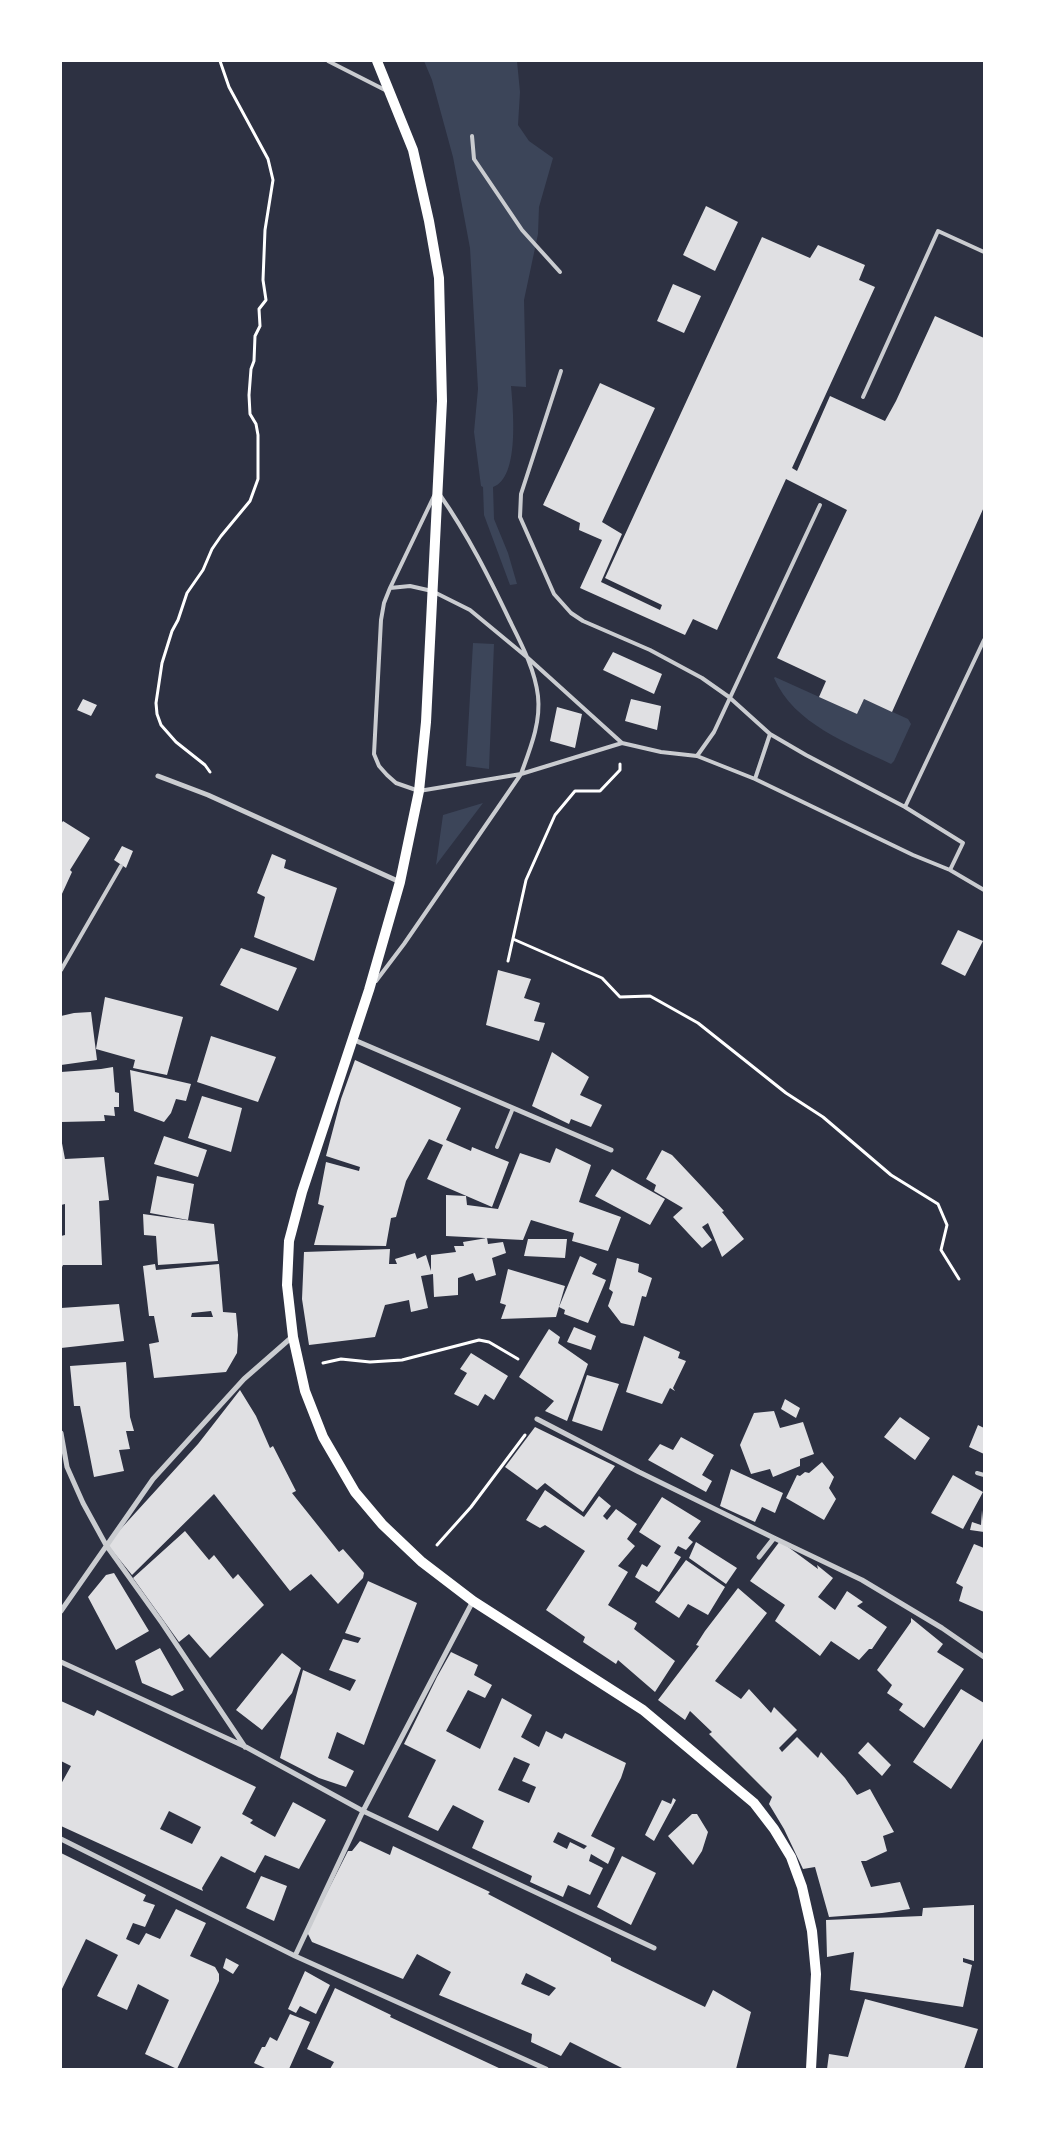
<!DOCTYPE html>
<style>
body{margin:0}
#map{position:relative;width:1045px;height:2130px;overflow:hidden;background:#2d3142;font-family:Poppins,sans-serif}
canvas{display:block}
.frame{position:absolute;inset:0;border:62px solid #fff;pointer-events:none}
</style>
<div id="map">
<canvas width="1045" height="2130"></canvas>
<div class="frame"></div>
</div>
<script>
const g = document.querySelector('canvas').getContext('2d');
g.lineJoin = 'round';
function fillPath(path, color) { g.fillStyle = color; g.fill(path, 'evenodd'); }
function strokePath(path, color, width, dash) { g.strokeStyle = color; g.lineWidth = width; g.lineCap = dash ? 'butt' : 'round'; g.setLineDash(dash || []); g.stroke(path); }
fillPath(new Path2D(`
 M424,61H517L520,92L518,125L529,141L553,158L539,207L538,234L524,300L526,387L511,386C513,409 520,478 493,487L494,519L508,553L517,584L510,585L484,515L483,487L481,486L474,432L478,389L470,248L453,157L432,80Z
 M473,643L494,644L489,769L466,766Z
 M775,677L857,714L864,699L908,719L911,724L894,761L891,764C848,743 794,724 774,678Z
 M483,803L436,865L443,815Z`), '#3c4559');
fillPath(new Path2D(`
 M706,206L738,222L715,271L683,255Z
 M762,237L810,258L818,245L865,265L859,280L875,287L792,468L797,471L830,396L885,421L896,401L935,316L984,338V507L892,712L864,699L857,714L819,697L826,681L777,658L847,510L786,479L717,630L693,619L685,635L580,588L602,540L579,530L580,523L543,505L600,383L655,408L602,522L622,534L601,582L660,610L662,605L605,578Z
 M673,284L701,296L684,333L657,321Z
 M613,652L662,674L654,694L603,670Z
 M83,699L97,705L91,716L77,710Z
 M631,699L661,706L657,730L625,721Z
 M557,707L582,714L575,748L550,741Z
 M63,821L90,838L70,870L72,872L61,896V824Z
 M122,846L133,851L126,868L114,860Z
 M272,854L286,860L284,868L337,888L314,961L254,937L265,897L257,893Z
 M958,930L983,941L965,976L941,964Z
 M241,948L297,968L278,1011L220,985Z
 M498,970L531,979L524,998L540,1003L534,1021L545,1023L539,1041L486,1025Z
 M105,997L183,1017L167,1075L133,1068L135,1060L96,1049Z
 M91,1012L97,1060L61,1065V1016L74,1013Z
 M211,1036L276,1057L258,1102L197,1082Z
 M552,1052L589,1077L580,1095L602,1105L591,1127L571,1119L569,1124L532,1106Z
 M355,1060L461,1108L446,1140L471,1151L472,1147L509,1162L492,1207L427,1179L443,1145L429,1139L406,1181L396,1217L391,1218L386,1246L314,1245L324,1206L318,1204L326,1162L359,1171L360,1167L326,1156L341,1099Z
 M113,1067L115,1092L119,1093V1107H114L115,1116L104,1115L105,1121L61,1122V1072L101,1069Z
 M130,1070L191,1084L186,1101L176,1099L171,1113L164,1122L134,1111Z
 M202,1096L242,1108L231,1152L188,1138Z
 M164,1136L207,1150L198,1177L154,1164Z
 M61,1138L65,1159L104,1157L109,1200L99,1201L102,1265H63L61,1269V1236L65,1235V1204L61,1205Z
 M556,1148L591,1165L579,1202L621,1217L608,1251L572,1241L574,1233L531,1220L523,1240L446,1236V1195L466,1196L467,1205L498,1209L520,1153L550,1163Z
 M662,1150L672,1155L704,1189L724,1211L722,1212L744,1239L722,1257L708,1223L702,1227L712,1240L702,1248L673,1217L683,1208L654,1191L656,1185L646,1179Z
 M612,1169L665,1199L650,1225L595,1196Z
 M157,1176L194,1184L188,1220L150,1213Z
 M143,1214L214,1224L218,1261L158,1265L156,1236L144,1235Z
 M487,1238L488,1244L503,1242L506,1253L492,1258L496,1275L476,1281L473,1273L458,1278V1295L434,1297L433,1274L421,1276L428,1308L411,1312L409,1300L385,1305L375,1337L309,1345L302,1299L304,1252L390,1249L389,1264H397L395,1259L415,1253L417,1259L426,1255L431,1271V1255L456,1252L454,1246H464L463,1242Z
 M528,1239H567L565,1258L524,1256Z
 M580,1256L597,1264L592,1274L606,1280L588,1323L564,1314L565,1310L559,1307Z
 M617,1258L639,1264L638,1272L652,1278L646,1297L642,1296L634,1326L621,1323L608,1306L613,1292L609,1289Z
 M155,1264L156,1270L219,1264L223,1312L236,1313L238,1335L237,1353L226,1372L154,1378L149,1344L159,1342L154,1316H149L143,1266ZM211,1311L213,1317H191L192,1313Z
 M508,1269L565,1286L556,1317L501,1319L506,1305L500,1303Z
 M119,1304L124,1341L61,1348V1308Z
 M574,1327L596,1336L591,1350L567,1342Z
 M549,1329L560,1337L558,1343L588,1364L567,1421L545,1411L554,1401L519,1377Z
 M644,1336L680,1352L678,1358L686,1361L673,1388L675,1391L670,1388L662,1404L626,1392Z
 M471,1353L508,1376L494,1400L485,1394L478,1406L454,1394L467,1373L460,1369Z
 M126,1362L130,1417L134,1431H126L130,1449L119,1450L124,1471L94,1477L80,1406H74L70,1366Z
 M587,1375L619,1384L602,1431L572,1421Z
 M240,1390L256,1416L270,1448L273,1446L296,1491L292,1493L339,1552L343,1549L364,1573L363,1578L338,1604L311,1574L290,1591L214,1494L132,1575L107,1544L198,1444Z
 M785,1399L800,1408L796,1418L781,1409Z
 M774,1411L780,1428L803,1422L814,1454L800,1459V1466L773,1477L770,1469L751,1474L740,1445L754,1413Z
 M900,1417L930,1438L915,1460L884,1437Z
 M978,1425L984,1428V1454L969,1447Z
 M535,1427L615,1466L583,1512L545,1483L537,1490L505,1467Z
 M681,1437L714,1455L702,1475L712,1481L706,1492L648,1460L660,1444L673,1450Z
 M822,1462L834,1477L829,1488L836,1499L824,1520L786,1498L797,1475L800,1476L805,1472L809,1473Z
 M731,1469L783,1493L775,1513L762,1507L755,1522L720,1506Z
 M953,1475L983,1492L963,1529L931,1513Z
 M545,1490L584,1517L599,1496L611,1506L603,1516L607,1520L616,1509L637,1524L627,1539L635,1546L618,1566L628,1572L608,1605L637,1623L634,1629L675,1661L655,1692L618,1660L616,1664L583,1642L585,1637L546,1610L585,1551L545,1525L540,1528L526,1520Z
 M662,1497L701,1521L688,1538L693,1542L686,1550L678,1546L674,1553L681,1557L659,1592L635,1577L642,1564L647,1567L661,1546L639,1532Z
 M982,1510L984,1532L970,1530L972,1522L981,1525Z
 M185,1531L209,1560L214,1555L233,1579L238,1574L264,1605L210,1658L189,1634L179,1642L133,1578Z
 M780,1541L818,1569L817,1565L833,1578L818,1597L835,1610L847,1591L863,1602L857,1606L887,1627L872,1649H869L859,1660L831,1641L820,1656L775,1621L785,1605L750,1581Z
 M696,1542L737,1568L726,1584L689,1558Z
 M974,1544L984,1548V1612L959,1601L963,1587L956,1583Z
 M686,1560L725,1587L708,1615L688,1604L679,1618L655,1602Z
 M114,1573L149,1631L116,1650L88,1597L106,1575Z
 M368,1581L417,1603L364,1745L337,1732L328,1758L354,1771L346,1787L319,1778L280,1758L303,1670L350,1691L356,1680L329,1670L343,1639L358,1643L361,1638L345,1633Z
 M738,1588L767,1613L715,1681L741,1699L749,1689L771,1713L774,1707L797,1730L779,1748L782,1752L797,1737L818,1758L821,1752L845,1778L857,1795L870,1789L894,1832L883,1836L887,1851L866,1861H861L871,1887L900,1882L910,1909L882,1913L829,1917L815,1867L803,1869L784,1829L769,1804L772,1797L709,1734L712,1732L690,1711L685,1720L658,1700L699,1646L696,1645L705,1631Z
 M911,1618L943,1644L937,1652L964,1669L924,1728L899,1710L903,1704L887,1693L892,1685L877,1670L911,1622Z
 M160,1648L184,1690L172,1696L142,1683L135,1661Z
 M451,1652L478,1665L474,1675L492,1685L485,1698L468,1690L446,1731L480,1749L502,1698L532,1715L521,1737L539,1747L546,1731L562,1739L565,1733L626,1763L621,1778L591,1836L615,1848L608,1864L591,1854L589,1861L603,1868L590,1895L568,1885L563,1897L530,1882L532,1876L472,1848L484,1821L453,1805L438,1831L408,1817L436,1760L404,1744L437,1677ZM514,1757L530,1764L522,1781L536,1787L529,1803L498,1790ZM558,1832L587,1846L584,1849L570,1842L567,1849L553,1842Z
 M282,1653L301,1668L292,1693L262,1730L236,1710Z
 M961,1689L984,1703V1737L951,1789L913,1762Z
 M61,1701L94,1716L97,1710L256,1787L242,1814L253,1820L250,1823L275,1837L293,1802L326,1820L299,1869L265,1855L255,1873L221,1856L202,1888L203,1891L61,1826V1784L71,1766L61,1761ZM169,1811L201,1827L192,1844L160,1829Z
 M868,1742L891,1765L882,1776L858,1753Z
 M673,1798L676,1800L654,1841L645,1835L662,1800L671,1804Z
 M692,1814H697L708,1832L702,1851L693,1865L668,1836Z
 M360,1841L390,1855L393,1846L490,1892L488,1894L611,1958V1961L705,2007L713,1990L751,2012L736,2069H624L570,2042L561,2056L531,2042L532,2034L439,1995L451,1972L417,1954L403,1979L312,1942L307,1932L348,1851H352ZM526,1973L556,1988L549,1996L521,1984Z
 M61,1853L146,1895L143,1901L155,1905L145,1927L133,1923L126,1939L139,1945L146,1933L160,1939L176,1909L206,1923L190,1956L215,1967L219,1974V1981L177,2069L145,2054L169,2000L138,1984L127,2010L97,1996L118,1955L86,1939L61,1991Z
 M622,1856L656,1873L631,1925L597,1907Z
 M261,1876L287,1886L274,1921L246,1908Z
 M974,1905V1961L963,1958V1962L972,1965L963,2007L850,1990L854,1952L827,1957L826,1920L922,1916L923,1908Z
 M226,1958L239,1965L233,1974L223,1968Z
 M305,1971L330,1985L316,2014L300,2006L296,2013L288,2009Z
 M335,1988L391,2015L390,2017L501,2069H330L334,2062L307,2049Z
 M865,1999L978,2029L964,2069H827L829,2054L848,2057Z
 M290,2014L310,2022L289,2069H267L254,2063L262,2047H265L270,2037L277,2041Z`), '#e0e0e3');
strokePath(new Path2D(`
 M210,772L205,765L176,742L161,725L157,714L156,703L162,663L172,631L178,620L187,593L203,570L212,549L221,536L250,501L258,479V435L256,424L250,414L249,395L251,369L254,361L255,336L260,326L259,309L266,300L263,280L265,230L273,180L268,159L229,87L220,61
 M513,939L602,978L620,997L650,996L698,1023L786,1093L823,1117L891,1175L938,1204L947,1225L941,1250L959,1279
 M508,961L526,880L555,815L575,791H600L620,770V764
 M323,1363L341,1359L370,1362L402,1360L479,1340L489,1342L518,1359
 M437,1545L471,1507L525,1435`), '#fff', 3);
strokePath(new Path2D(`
 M328,61L387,91
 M472,136L474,159L522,230L560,272
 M561,371L521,494L520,517L554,594L571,613L583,621L650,650L702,678L729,697L770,734L806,755L905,807L963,843L950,870
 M863,397L938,231L984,252
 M434,496L390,588L384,603L381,620L374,754L379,766L387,775L396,783L419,791L521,774L622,743L661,752L697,756L755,779L913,855L950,870L984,890
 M390,588L410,586L432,591L470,610L528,658L622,743
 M697,756L714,732L820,505
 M755,779L770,734
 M905,807L984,640
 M61,970L121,866
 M376,981L404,944L521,774C530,749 541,723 538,696C535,670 522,645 510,621C489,577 468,535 440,495
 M497,1147L513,1108
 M977,1473L984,1475`), '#caccd0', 4);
strokePath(new Path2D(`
 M158,776L208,795L400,882
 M352,1039L611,1150
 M537,1419L639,1472L774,1538
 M61,1433L67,1467L83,1503L106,1545L162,1623L245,1747
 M759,1557L774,1538L862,1580L942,1628L984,1657
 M61,1611L153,1479L244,1379L292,1337
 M61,1662L246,1747L363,1811L654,1948
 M61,1839L295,1956L546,2069
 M295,1956L363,1811L473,1601`), '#caccd0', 5);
strokePath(new Path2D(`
 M377,61L413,150L429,221L439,278L442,401L426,722L419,791L400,882L369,990L302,1192L289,1241L287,1285L293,1337L305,1391L323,1437L355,1492L382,1524L422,1562L473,1601L643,1710L754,1803L774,1829L791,1857L802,1887L812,1931L816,1974L811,2069`), '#fff', 10);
</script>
